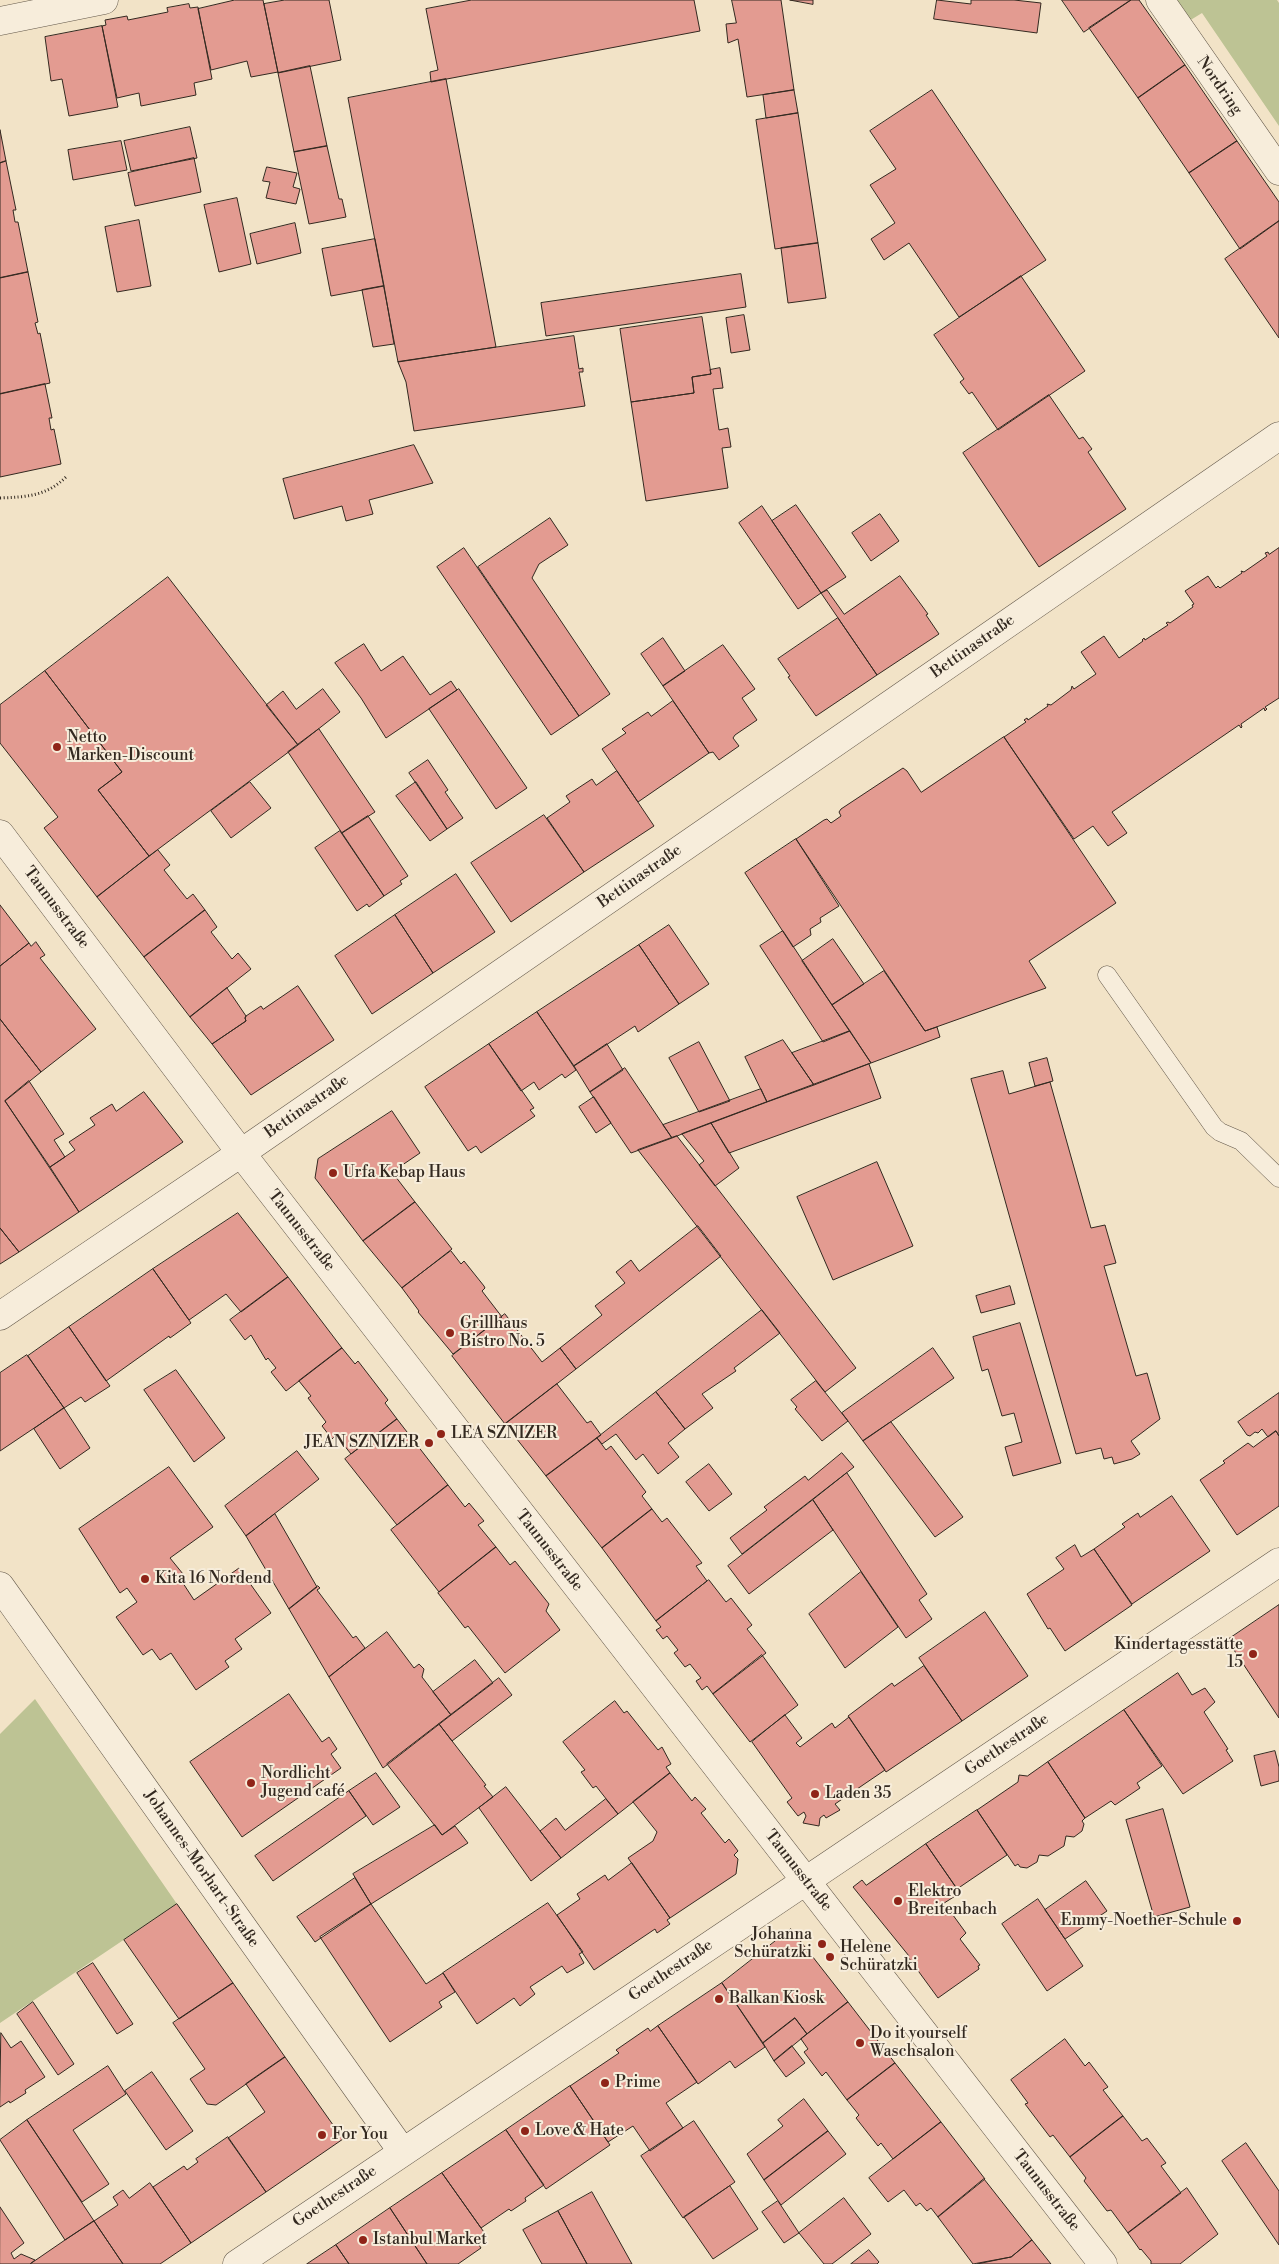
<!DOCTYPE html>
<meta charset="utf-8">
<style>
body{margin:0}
canvas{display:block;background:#f2e3c7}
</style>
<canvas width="1279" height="2264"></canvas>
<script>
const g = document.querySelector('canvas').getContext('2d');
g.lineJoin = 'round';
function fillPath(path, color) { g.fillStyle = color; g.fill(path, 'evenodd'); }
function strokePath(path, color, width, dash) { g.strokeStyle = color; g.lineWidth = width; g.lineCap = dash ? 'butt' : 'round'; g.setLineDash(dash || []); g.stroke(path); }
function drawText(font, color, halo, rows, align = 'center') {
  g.font = font + ' "Libre Bodoni",serif'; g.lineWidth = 4; g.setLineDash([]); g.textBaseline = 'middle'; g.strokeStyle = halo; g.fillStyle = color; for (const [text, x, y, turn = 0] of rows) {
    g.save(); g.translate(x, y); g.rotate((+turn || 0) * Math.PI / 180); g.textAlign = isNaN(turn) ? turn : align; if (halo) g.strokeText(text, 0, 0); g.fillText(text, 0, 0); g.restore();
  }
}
fillPath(new Path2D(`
 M1175,0H1277L1279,3V126L1202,13L1189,21Z
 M35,1699L177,1904L0,2023V1734Z`), '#bdc394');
const building = new Path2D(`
 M235,0H263L278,72L251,77L247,61L211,70L198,9Z
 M285,0H329L341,60L278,73L264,4Z
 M472,0H694L700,31L431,82L430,72L438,70L426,9Z
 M732,0H781L794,90L747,97L738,39L728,43L726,24L736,23Z
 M790,0H813V4Z
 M937,0L971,4V0H1014L1041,3L1037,33L934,19Z
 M1062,0H1131L1084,32Z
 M1131,0H1139L1185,65L1138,98L1089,28Z
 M189,4L190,8L198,7L212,79L194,83L196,95L141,106L139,93L117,98L102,26L106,25L105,20L127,16L128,20L168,12L167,8Z
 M102,26L118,107L69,116L62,79L51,81L45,37Z
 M1185,65L1237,141L1189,173L1138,98Z
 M310,66L327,146L294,152L278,73Z
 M446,79L496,347L398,362L348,98Z
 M794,90L798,113L766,118L763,95Z
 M932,90L1046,260L959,317L909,243L884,260L871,239L895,223L870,185L896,169L870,131Z
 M798,113L818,243L775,249L756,120Z
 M190,127L197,158L131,171L124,141Z
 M0,130L6,161L0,163Z
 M121,141L127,170L73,180L68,150Z
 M1237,141L1279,202V221L1240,249L1189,173Z
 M327,146L339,199H342L346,217L309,224L294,152Z
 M194,158L201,192L135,206L128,173Z
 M6,161L16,210H13L15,222H18L28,272L0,278V163Z
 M267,167L297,173L293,187L300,189L296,204L266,198L270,182L263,181Z
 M237,198L251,264L219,272L204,205Z
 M139,220L151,286L117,292L105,227Z
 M1279,221V338L1225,259Z
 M295,223L301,253L257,264L250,234Z
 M375,239L384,286L331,296L322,249Z
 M818,243L826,298L788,303L781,248Z
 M28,272L38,322L35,323L38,334L40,333L50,383L0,394V278Z
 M741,274L746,307L546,336L541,303Z
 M1021,276L1085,371L998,430L972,392L969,394L960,382L964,379L934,335Z
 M384,286L394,344L373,347L362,290Z
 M744,315L750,350L731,353L726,318Z
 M702,317L711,374L692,377L694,393L631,402L620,329Z
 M574,336L579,369L583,368V372H579L585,406L414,431L406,382L398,362Z
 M720,368L723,388L713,389L719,430L728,428L731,447L722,448L728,488L646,501L631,402L694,393L692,377L711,374L710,370Z
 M45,384L52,418H49L51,430L54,429L61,464L0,477V394Z
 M1049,395L1079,439L1083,437L1092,449L1088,452L1126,509L1039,567L963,453Z
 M414,445L433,483L369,500L373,514L346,521L342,506L294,519L283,479Z
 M796,505L846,577L821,593L772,521Z
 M762,506L821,593L798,609L739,523Z
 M880,514L899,541L871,561L852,533Z
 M550,518L568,545L539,564L532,578L610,694L579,716L478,567Z
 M464,548L579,716L551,735L437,567Z
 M1279,548V698L1265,707L1267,709L1265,711L1264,708L1241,724L1242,727L1241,728L1239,725L1112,812L1127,833L1108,846L1093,826L1074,839L1004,737L1026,722L1024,720L1027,718L1028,720L1048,706L1047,704L1051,705L1071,690L1072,686L1074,689L1096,674L1081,652L1104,636L1119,658L1143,641L1142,640L1144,638L1145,640L1168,625L1166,623L1168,622L1170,623L1193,607L1192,605L1194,604L1185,591L1208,576L1216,588L1218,586L1220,588L1242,573L1241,571L1244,572L1267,556L1265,553L1268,552L1269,554Z
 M900,576L928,614L926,615L939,634L877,675L821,593L827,590L844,614Z
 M168,577L298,745L149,856L98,790L122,772L45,671Z
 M838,618L877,675L816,716L788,677L790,676L778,659Z
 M663,638L685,671L663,686L641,654Z
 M364,644L381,671L403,656L430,695L451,681L457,690L386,738L361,698L335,663Z
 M723,645L755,689L742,698L757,720L735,735L733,738L739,746L719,760L713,752L709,753L663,686Z
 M45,671L122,772L98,790L149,856L97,897L44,828L58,817L0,743V705Z
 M323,689L340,712L298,745L266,705L283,691L296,709Z
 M459,689L527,788L496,809L429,709Z
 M673,701L709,753L638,802L602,749L626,733L622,729L648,712L651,716Z
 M319,729L375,812L342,833L288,752Z
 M1004,737L1116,903L1029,961L1046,988L925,1031L796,839L824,820L827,819L831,823L841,816L839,812L841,809L903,768L907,771L921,792Z
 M428,760L448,790L445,792L463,818L447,829L409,773Z
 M617,771L654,826L584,872L547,818L570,802L566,796L592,779L596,785Z
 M250,782L271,808L231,838L211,811Z
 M416,782L447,829L430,841L396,796Z
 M544,815L584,872L511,922L471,863Z
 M368,816L408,876L400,881L402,884L384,896L342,833Z
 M340,831L384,896L369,907L367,904L357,911L315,848Z
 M796,839L839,906L820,918L821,922L810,929L811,935L793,947L745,873Z
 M158,850L170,865L164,870L187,899L193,894L205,910L144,957L97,897Z
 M456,874L495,932L433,973L395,915Z
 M0,905L29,943L0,966Z
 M205,910L217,927L211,932L232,959L238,953L251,969L190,1017L144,957Z
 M395,915L433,973L372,1014L335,956Z
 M669,925L709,984L679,1004L639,945Z
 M783,931L832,1005L850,1031L823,1042L760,946Z
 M833,939L864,984L832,1005L802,961Z
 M36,942L45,955L40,958L96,1029L41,1072L0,1019V966L29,943L31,946Z
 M639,945L679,1004L638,1032L635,1026L574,1066L537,1012Z
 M884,971L925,1031L937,1027L940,1037L871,1063L832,1005Z
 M298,986L334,1040L251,1095L212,1044L246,1021L245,1018L246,1016L261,1006L263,1009Z
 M227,988L246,1016L245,1018L246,1021L212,1044L190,1017Z
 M537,1012L576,1070L565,1078L562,1074L539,1090L534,1082L521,1091L489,1044Z
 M0,1019L41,1072L5,1101L79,1212L19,1252L0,1228Z
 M850,1031L871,1063L814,1085L792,1053Z
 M783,1040L814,1085L767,1102L745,1057Z
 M699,1042L730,1101L699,1112L669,1058Z
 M489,1044L534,1108L530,1110L535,1116L481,1153L476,1146L468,1151L425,1087Z
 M607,1044L623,1070L590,1092L574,1066Z
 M1047,1058L1053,1081L1035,1086L1029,1063Z
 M869,1064L881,1098L729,1153L711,1123Z
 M625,1068L672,1138L631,1153L590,1092Z
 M1003,1071L1009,1094L1050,1082L1091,1228L1105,1225L1116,1263L1104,1266L1136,1376L1147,1373L1160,1419L1131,1441L1140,1454L1132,1459L1114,1464L1112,1457L1104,1459L1101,1448L1076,1454L971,1079Z
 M29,1081L64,1134L54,1140L65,1157L50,1167L5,1101Z
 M761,1089L767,1102L682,1134L672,1138L663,1125Z
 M144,1092L183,1142L79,1212L50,1167L75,1150L69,1142L95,1125L90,1118L112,1104L116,1111Z
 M594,1097L611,1123L596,1133L579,1107Z
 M392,1111L420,1153L392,1172L415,1202L363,1241L315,1178L318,1159Z
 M711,1123L739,1168L715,1186L699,1165L704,1161L682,1134Z
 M677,1136L856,1368L825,1392L638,1150Z
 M877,1162L913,1246L833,1280L797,1197Z
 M415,1202L452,1249L402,1288L363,1241Z
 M238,1213L288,1277L241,1312L226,1294L189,1320L153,1269Z
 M698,1226L721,1256L576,1369L560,1348L602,1315L595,1306L625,1283L616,1272L631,1260L639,1271Z
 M0,1228L19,1252L0,1264Z
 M451,1251L461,1264L464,1261L484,1286L485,1288L482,1291L502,1317L453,1354L418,1312L419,1311L402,1288Z
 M153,1269L191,1323L170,1338L169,1336L106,1381L69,1327Z
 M288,1277L342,1348L286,1391L271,1372L276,1368L268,1358L266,1360L251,1335L245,1340L230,1320Z
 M1010,1286L1015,1304L981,1313L976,1296Z
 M762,1310L780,1333L734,1368L736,1371L702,1394L713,1408L685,1429L656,1392Z
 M505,1314L542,1362L560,1348L576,1369L505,1424L452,1356Z
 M1020,1323L1061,1463L1013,1476L1005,1447L1022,1442L1014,1413L1002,1416L988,1369L982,1371L973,1337Z
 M69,1327L110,1386L85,1402L81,1397L64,1408L28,1356Z
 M342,1348L355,1364L358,1361L388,1400L385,1403L397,1419L351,1454L336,1435L332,1439L322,1426L326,1422L308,1398L311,1396L299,1381Z
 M933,1348L954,1378L863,1441L842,1413Z
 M27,1355L64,1408L0,1451V1373Z
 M176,1370L225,1438L194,1462L144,1390Z
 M816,1381L848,1421L822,1441L795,1409L797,1407L791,1400Z
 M557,1384L587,1423L591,1421L601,1435L546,1476L505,1424Z
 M656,1392L685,1429L668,1443L679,1457L658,1474L643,1454L636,1460L616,1434L602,1444L597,1438Z
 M1279,1393V1436L1276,1431L1268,1437L1262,1429L1258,1433L1255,1432L1250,1436L1247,1435L1238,1422Z
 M64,1408L90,1448L60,1469L34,1429Z
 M397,1419L448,1485L397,1525L345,1459Z
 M891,1422L963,1517L935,1537L863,1441Z
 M1276,1431L1279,1436V1506L1237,1535L1200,1480L1225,1463L1223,1461L1248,1443L1253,1447Z
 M597,1438L606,1450L611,1446L646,1492L642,1496L652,1509L602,1548L546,1476Z
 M297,1451L319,1479L246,1536L225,1506Z
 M842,1453L854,1467L742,1554L730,1538L767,1510L764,1507L805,1476L808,1480Z
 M709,1464L732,1494L709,1511L686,1482Z
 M169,1467L213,1527L170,1558L183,1574L179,1577L194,1600L239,1568L271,1613L235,1639L242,1649L225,1661L229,1667L196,1690L171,1653L160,1660L152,1649L143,1655L116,1617L137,1602L127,1588L120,1593L79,1529Z
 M847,1473L927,1594L919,1600L932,1619L906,1638L813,1500Z
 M448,1485L465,1507L469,1503L484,1521L478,1525L496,1547L439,1592L391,1530Z
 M1172,1496L1210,1551L1132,1604L1094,1549L1125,1527L1122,1524L1138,1513L1140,1517Z
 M813,1500L833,1530L749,1594L728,1566Z
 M652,1509L662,1522L667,1518L702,1563L696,1566L707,1581L656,1621L602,1548Z
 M275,1514L317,1587L289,1609L246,1536Z
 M1075,1545L1081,1557L1094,1549L1132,1605L1065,1651L1050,1628L1048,1629L1027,1594L1064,1569L1056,1558Z
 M496,1547L510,1565L515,1561L549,1604L546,1611L560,1630L505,1673L468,1626L465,1628L438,1593Z
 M861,1572L898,1627L845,1668L809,1614Z
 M709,1580L726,1602L731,1598L752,1625L747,1629L766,1653L713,1694L707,1686L702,1690L696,1681L701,1678L690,1664L685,1667L674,1653L678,1650L667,1636L663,1639L656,1630L661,1627L656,1621Z
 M318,1586L320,1588L317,1590L353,1638L356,1636L365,1648L329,1677L289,1609Z
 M1279,1605V1718L1230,1644L1229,1645L1226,1641Z
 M985,1612L1028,1676L962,1721L919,1658Z
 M387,1632L414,1668L419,1664L424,1669L422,1677L451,1715L383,1768L329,1677Z
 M762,1655L798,1705L750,1742L713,1694Z
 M475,1660L493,1683L451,1715L433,1692Z
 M924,1666L962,1721L886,1772L848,1716L892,1683L894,1686Z
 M1178,1673L1192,1695L1205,1688L1215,1702L1204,1712L1228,1749L1226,1750L1233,1761L1183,1794L1124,1710Z
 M499,1678L512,1695L452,1741L439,1724Z
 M289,1694L322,1742L329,1737L337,1749L331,1754L341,1768L242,1837L190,1762Z
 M615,1701L624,1713L627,1711L658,1750L662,1747L671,1764L666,1767L670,1773L618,1814L596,1786L593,1788L581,1772L585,1770L563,1742Z
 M1124,1710L1162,1766L1137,1783L1140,1788L1115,1805L1111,1801L1085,1818L1048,1762Z
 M785,1715L802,1738L796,1743L800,1747L832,1723L835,1728L849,1717L885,1770L835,1804L840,1810L826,1818L824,1815L820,1818L819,1826L803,1823L806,1816L804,1812L798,1816L787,1802L792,1798L752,1742Z
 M439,1724L486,1785L484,1786L493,1797L442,1835L387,1764Z
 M1275,1751L1279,1767V1781L1261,1786L1254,1756Z
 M1048,1762L1085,1818L1082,1821L1084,1824L1082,1831L1074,1837L1066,1836L1064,1846L1048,1856L1039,1855L1037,1862L1027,1868L1020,1867L1018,1864L1015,1866L977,1810L1018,1782L1019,1775L1027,1776Z
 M376,1773L400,1807L373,1825L349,1791Z
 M670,1773L692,1801L695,1797L706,1809L701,1813L725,1843L729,1839L738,1851L734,1855L738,1859L736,1874L670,1918L628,1858L653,1841L657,1832L633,1802Z
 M506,1787L561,1858L531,1881L479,1808Z
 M349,1791L366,1816L273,1881L255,1856Z
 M606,1799L618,1814L561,1858L540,1831L556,1818L565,1830Z
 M1163,1809L1190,1907L1154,1917L1126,1820Z
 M977,1810L1007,1855L957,1889L926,1844Z
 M435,1825L442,1835L455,1826L468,1843L371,1904L353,1874Z
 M926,1844L960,1893L941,1905L944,1911H950L966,1933L960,1939L980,1965L978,1966L979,1969L938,1998L908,1957L909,1956L853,1887L862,1880L866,1885Z
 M632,1863L670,1918L667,1920L670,1924L657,1933L655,1929L594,1970L557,1915L580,1899L577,1894L605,1875L608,1880Z
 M355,1878L371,1904L315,1942L297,1917Z
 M1086,1881L1107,1911L1065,1939L1045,1910Z
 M1038,1899L1083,1966L1047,1991L1002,1924Z
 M548,1903L583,1952L579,1954L584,1963L567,1973L562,1966L530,1987L535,1994L520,2006L514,1998L477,2024L443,1973Z
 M177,1904L233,1983L179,2019L124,1940Z
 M371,1904L426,1984L443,1973L455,1992L439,2002L442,2007L390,2042L320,1937Z
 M791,1929L848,2002L807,2034L795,2018L763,2043L722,1983Z
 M93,1963L133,2024L117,2034L77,1973Z
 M233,1983L285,2057L216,2105L207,2104L190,2079L205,2069L173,2023Z
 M722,1983L765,2047L735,2068L730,2061L698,2084L658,2026Z
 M33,2002L74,2064L58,2075L17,2014Z
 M848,2002L895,2063L847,2100L826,2072L822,2076L804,2052L808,2049L801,2039Z
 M795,2018L807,2034L774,2061L763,2043Z
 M658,2026L697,2082L666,2103L683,2128L650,2151L633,2126L608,2142L570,2086L619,2053L616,2050L648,2028L650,2031Z
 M1,2033L11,2048L21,2041L45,2077L25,2090L26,2093L10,2103L9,2101L0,2107Z
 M1065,2039L1085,2066L1089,2062L1108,2087L1103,2090L1123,2116L1070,2157L1053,2135L1050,2137L1025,2104L1028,2103L1011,2080Z
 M792,2046L805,2063L786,2077L774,2061Z
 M285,2057L343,2139L266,2192L228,2138L265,2112L246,2084Z
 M895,2063L941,2122L893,2159L881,2143L878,2146L856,2118L859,2115L847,2100Z
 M108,2066L126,2094L73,2130L109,2184L82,2202L27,2120Z
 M152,2072L193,2131L166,2150L125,2091Z
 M570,2086L610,2145L546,2189L506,2130Z
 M804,2099L828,2131L764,2180L747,2154L783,2126L778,2120Z
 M1123,2116L1142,2141L1147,2138L1166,2163L1161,2166L1181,2193L1128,2233L1111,2210L1107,2211L1084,2181L1086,2178L1070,2157Z
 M27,2120L94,2221L65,2240L0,2140Z
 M694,2121L735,2182L683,2218L641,2156Z
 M941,2122L985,2179L938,2217L931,2208L927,2211L920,2203L916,2206L904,2190L888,2202L869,2178Z
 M506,2130L544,2185L525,2198L526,2201L511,2211L509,2209L481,2228L442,2173Z
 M828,2131L846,2154L781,2205L764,2180Z
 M228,2137L266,2192L191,2243L153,2187L184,2166L187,2170L198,2162L196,2159Z
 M1246,2143L1279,2191V2245L1222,2161Z
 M442,2173L486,2235L477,2242L481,2248L458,2264H427L390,2208Z
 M984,2179L1032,2240L1011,2257L973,2264L938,2217Z
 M150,2183L191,2243L160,2264H123L94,2221L118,2205L113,2197L123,2190L129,2198Z
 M730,2186L758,2229L713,2259L684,2217Z
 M1187,2188L1218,2234L1180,2264H1151V2261L1141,2249L1140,2250L1128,2233Z
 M592,2192L632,2264H587L558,2211Z
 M844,2198L871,2234L832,2264H824L799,2233Z
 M778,2201L799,2233L784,2243L762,2212Z
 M0,2207L24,2243L11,2253L14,2259L21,2254L35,2260L30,2264H0Z
 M390,2208L427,2264H349L336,2245Z
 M558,2211L587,2264H542L523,2230Z
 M94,2221L123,2264H30L65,2240Z
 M1032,2240L1051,2264H977L1011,2257Z
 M336,2245L349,2264H307Z
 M869,2250L879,2262L877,2264H851Z`);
fillPath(building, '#e39b91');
strokePath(building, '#332920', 1);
const lane = new Path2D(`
 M1107,975L1214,1127L1220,1132L1241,1141L1279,1178`);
const street = new Path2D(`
 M1160,0L1279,171
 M0,21L104,0
 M0,834L241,1153L1103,2264
 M0,1316L241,1153L1279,436
 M0,1586L402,2151
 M237,2264L1279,1562`);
strokePath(lane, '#63584a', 19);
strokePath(street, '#63584a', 29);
strokePath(new Path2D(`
 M0,498C27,497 47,496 67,476`), '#332920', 3, [1, 2.5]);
strokePath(lane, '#f7eddb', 18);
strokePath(street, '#f7eddb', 28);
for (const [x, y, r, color] of [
 [57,747,5,"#8f2418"],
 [333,1173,5,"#8f2418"],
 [450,1333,5,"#8f2418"],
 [441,1434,5,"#8f2418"],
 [429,1443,5,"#8f2418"],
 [145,1579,5,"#8f2418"],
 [1253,1654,5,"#8f2418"],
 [251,1783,5,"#8f2418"],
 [815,1794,5,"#8f2418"],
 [898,1901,5,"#8f2418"],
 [1237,1921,5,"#8f2418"],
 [822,1944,5,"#8f2418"],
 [830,1957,5,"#8f2418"],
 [719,1999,5,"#8f2418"],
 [860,2043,5,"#8f2418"],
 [605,2083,5,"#8f2418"],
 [525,2131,5,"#8f2418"],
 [322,2135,5,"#8f2418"],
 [363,2240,5,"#8f2418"]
]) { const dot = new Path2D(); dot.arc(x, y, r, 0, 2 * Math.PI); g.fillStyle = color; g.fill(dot); strokePath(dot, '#f7eddb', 2); }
drawText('16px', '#332920', '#f7eddb', [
 ["Nordring",1219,86,55],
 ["Bettinastraße",973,647,-35],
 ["Bettinastraße",640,877,-35],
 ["Taunusstraße",56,908,53],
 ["Bettinastraße",307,1107,-35],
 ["Taunusstraße",301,1231,52],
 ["Taunusstraße",549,1551,52],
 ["Goethestraße",1007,1745,-34],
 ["Johannes-Morhart-Straße",201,1869,55],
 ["Taunusstraße",798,1871,52],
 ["Goethestraße",671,1971,-34],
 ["Taunusstraße",1046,2191,52],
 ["Goethestraße",335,2197,-34]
]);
drawText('16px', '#332920', '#f7eddb', [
 ["Netto",67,738],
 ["Marken-Discount",67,756],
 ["Urfa Kebap Haus",343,1173],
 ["Grillhaus",460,1324],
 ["Bistro No. 5",460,1342],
 ["LEA SZNIZER",451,1434],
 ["JEAN SZNIZER",419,1443,"right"],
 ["Kita 16 Nordend",155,1579],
 ["Kindertagesstätte",1243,1645,"right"],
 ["15",1243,1663,"right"],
 ["Nordlicht",261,1774],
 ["Jugend café",261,1792],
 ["Laden 35",825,1794],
 ["Elektro",908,1892],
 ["Breitenbach",908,1910],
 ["Emmy-Noether-Schule",1227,1921,"right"],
 ["Johanna",812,1935,"right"],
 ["Schüratzki",812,1953,"right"],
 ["Helene",840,1948],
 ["Schüratzki",840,1966],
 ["Balkan Kiosk",729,1999],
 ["Do it yourself",870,2034],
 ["Waschsalon",870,2052],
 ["Prime",615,2083],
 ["Love & Hate",535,2131],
 ["For You",332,2135],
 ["Istanbul Market",373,2240]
], 'left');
</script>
